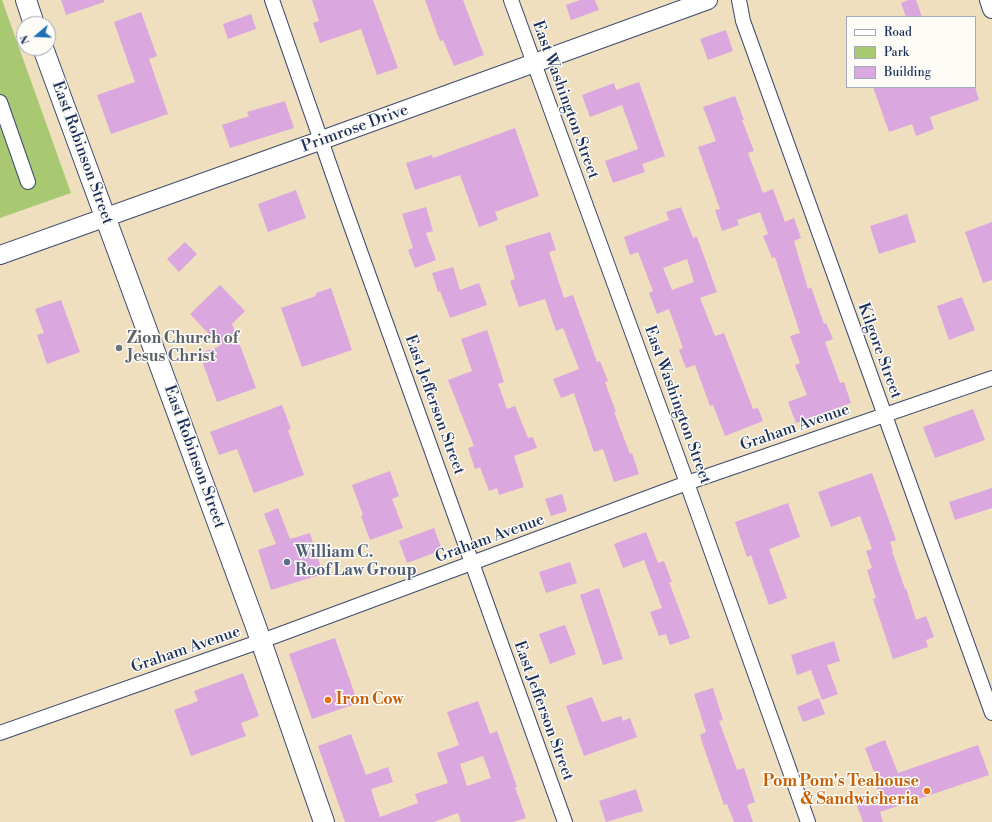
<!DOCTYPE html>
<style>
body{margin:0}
#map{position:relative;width:992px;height:822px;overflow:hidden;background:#efdfbf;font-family:"Libre Bodoni",serif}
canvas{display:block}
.legend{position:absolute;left:846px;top:16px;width:130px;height:72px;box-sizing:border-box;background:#fdfcf7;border:1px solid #a3aaba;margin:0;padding:5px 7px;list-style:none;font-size:12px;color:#1b2f5e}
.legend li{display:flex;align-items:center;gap:8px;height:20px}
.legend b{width:20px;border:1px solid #a3aaba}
.north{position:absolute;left:16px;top:16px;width:40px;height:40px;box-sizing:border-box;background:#fdfcf7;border:1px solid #a3aaba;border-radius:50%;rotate:251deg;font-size:11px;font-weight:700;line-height:16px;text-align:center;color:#1b2f5e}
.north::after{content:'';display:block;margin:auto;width:14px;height:18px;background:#1f6fb2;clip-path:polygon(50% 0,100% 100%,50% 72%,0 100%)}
</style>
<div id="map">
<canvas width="992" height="822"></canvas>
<ul class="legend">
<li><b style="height:5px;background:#fff"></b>Road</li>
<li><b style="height:11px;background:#a8c871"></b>Park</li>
<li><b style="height:11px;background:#daa7df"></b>Building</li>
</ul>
<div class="north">N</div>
</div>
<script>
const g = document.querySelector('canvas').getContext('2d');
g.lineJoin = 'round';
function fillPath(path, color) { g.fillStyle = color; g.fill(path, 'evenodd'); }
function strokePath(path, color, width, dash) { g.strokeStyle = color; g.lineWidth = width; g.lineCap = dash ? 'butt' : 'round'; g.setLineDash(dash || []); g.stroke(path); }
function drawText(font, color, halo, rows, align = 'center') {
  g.font = font + ' "Libre Bodoni",serif'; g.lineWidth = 3; g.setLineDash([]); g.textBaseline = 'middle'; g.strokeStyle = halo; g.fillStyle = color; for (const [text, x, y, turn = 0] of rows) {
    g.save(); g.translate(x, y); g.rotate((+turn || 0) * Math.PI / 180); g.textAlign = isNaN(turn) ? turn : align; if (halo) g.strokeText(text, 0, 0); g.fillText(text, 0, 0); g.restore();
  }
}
fillPath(new Path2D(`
 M0,0H2L71,193L0,218Z`), '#a8c871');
fillPath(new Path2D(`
 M61,0H104V2L66,15Z
 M312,0H373L398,68L377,75L361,29L320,43L313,23L319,21Z
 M425,0H463L484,55L454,66L443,40L440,41Z
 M580,0H595L599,10L571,20L566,5Z
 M909,0H916L922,17H906L901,3Z
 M141,12L157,56L149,59L168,114L111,134L97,95L135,82L114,22Z
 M251,14L256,29L228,39L223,24Z
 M726,30L733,51L708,60L700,39Z
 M639,82L665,156L642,164L645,172L613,183L605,161L638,149L622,105L590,117L582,95L614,83L616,90Z
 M873,87H975L979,100L930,117L934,129L916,136L912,124L889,132Z
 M735,96L744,120H742L754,151L748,153L763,193L773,189L785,222L794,218L801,238L794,241L808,289L811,287L824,324L826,323L833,339L825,342L840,383L844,382L851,403L796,423L788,402L807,395L795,365L800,363L790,336L800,333L775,257L772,258L763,236L768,234L760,212L737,220L739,225L722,231L715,210L720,209L698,147L716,141L703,107Z
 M285,101L294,128L230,148L222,125L249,116L247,112Z
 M515,128L539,196L495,212L498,220L479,227L460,175L415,190L406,163L432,155L433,158Z
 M296,190L306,218L268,232L258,204Z
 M426,207L433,231L426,233L436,260L415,268L408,250L413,248L402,214Z
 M681,207L693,238L697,237L717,292L700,298L715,336L724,333L753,409L758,408L763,421L725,436L713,405L710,406L695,365L686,368L679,350L683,348L669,309L657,314L649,293L653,291L638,252L630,255L624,237L669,220L666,212ZM687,259L694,282L672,290L663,268Z
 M907,214L916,242L879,254L870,226Z
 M992,222V280L983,283L965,232Z
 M550,232L556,250L549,252L564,298L573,295L597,362L600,361L608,381L605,382L616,412H614L630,454L632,453L639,474L614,482L603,449L594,452L574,393L561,398L553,379L579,369L563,328L556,331L545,299L519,307L510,281L515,279L505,246Z
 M185,242L197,254L179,272L167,259Z
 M453,267L460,290L479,283L487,305L450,318L440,291L438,292L432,273Z
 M220,285L245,311L232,324L256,388L217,402L199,353L220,346L190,314Z
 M331,288L352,350L302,367L281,308L316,296V293Z
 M962,297L975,330L949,340L937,306Z
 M61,300L80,352L47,364L37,335L44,333L35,309Z
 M487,330L504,382L498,384L507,409L515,406L528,438L533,437L537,448L514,456L524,487L499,495L497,488L489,491L480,467L475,469L468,448L474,446L448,380L472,371L461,339Z
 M282,405L291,429L288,430L304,475L254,493L237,449L219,455L210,432Z
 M973,409L985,440L935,458L923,427Z
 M390,471L399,496L392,499L403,528L370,540L361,516L363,515L352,485Z
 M872,473L896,540L890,542L893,551H892L905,589L906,588L916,620L926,616L934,637L926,640L928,647L893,659L873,599L876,598L867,570L872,568L866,551L872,549L860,516L831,527L818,492Z
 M992,488V508L955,520L949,502Z
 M562,494L567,511L551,516L545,499Z
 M788,503L800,537L769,549L787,598L769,605L751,555L747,557L735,522Z
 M278,508L290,539L310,533L323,574L271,590L258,550L276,544L264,514Z
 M434,528L442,550L407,563L399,541Z
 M646,532L658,563L664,561L672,582H669L690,638L670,645L666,634L659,636L650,612L662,608L644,560L623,568L614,544Z
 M570,562L577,583L546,593L539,572Z
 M599,588L623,659L603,665L580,595Z
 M565,625L576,654L550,664L539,634Z
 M335,638L358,703L312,719L289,654Z
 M834,641L840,661L827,665L838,694L822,700L811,670L797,675L791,655Z
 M243,673L259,716L241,723L246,736L191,756L174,710L198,701L194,691Z
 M713,688L723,720L719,721L737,770L744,768L755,802L747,805L753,822H734L727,804L724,805L703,745L700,735L706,732L694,694Z
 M592,697L602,722L621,716L623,721L630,718L637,737L584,756L566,706Z
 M819,698L825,714L803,722L797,707Z
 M478,701L490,734L497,731L517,787H515L526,818L513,822H461L458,813L434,822H345L318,746L351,734L366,775L388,767L393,782L371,789L380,817L418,803L415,794L448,783L437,753L459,745L447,712ZM483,756L491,778L467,786L460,764Z
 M885,740L898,773L978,745L989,775L880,812L883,822H863L856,803L879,794L874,781L877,780L865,748Z
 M636,789L643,811L606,822L599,801Z`), '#daa7df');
const minor = new Path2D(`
 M272,0L346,212L565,822
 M511,0L687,483L808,822
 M739,0L743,21L992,713
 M0,102L28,182
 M0,733L278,635L687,483L992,378`);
const tertiary = new Path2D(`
 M989,0L992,9
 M0,255L322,140L708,0`);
const secondary = new Path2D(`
 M26,0L34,24
 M43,48L255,624L324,822`);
strokePath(minor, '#3b496d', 16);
strokePath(tertiary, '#3b496d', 20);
strokePath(secondary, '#3b496d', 22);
strokePath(minor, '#fff', 14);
strokePath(tertiary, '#fff', 18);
strokePath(secondary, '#fff', 20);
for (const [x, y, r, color] of [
 [119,348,4,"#6b7280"],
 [287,562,4,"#5c6f8a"],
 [328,700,4,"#e8710a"],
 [927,791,4,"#e8710a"]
]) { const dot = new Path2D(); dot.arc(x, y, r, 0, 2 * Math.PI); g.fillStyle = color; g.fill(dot); strokePath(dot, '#fdfcf7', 1.5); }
drawText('16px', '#1b2f5e', '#fdfcf7', [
 ["East Washington Street",565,100,70],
 ["Primrose Drive",355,129,-20],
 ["East Robinson Street",82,153,70],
 ["Kilgore Street",879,351,70],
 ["East Jefferson Street",434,405,70],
 ["East Washington Street",677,405,70],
 ["Graham Avenue",795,428,-19],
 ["East Robinson Street",194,457,70],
 ["Graham Avenue",490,539,-20],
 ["Graham Avenue",186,650,-19],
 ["East Jefferson Street",543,711,70]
]);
drawText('bold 16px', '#5b616d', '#fdfcf7', [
 ["Zion Church of",127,339],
 ["Jesus Christ",127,357]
], 'left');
drawText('bold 16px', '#4e5e75', '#fdfcf7', [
 ["William C.",295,553],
 ["Roof Law Group",295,571]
], 'left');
drawText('bold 16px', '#c56008', '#fdfcf7', [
 ["Iron Cow",336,700],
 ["Pom Pom's Teahouse",919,782,"right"],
 ["& Sandwicheria",919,800,"right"]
], 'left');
</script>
